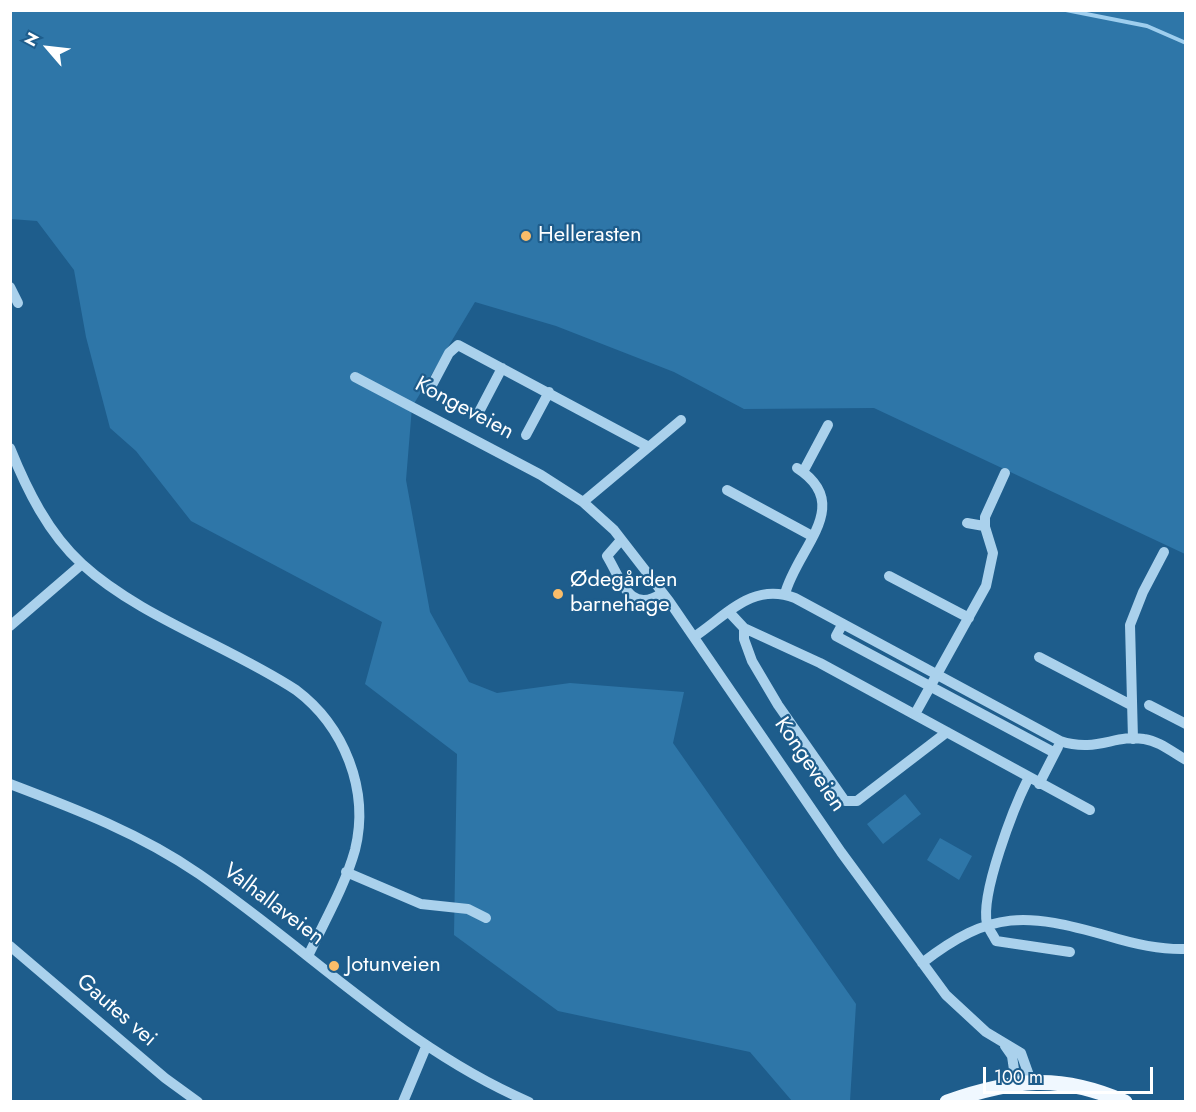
<!DOCTYPE html>
<meta charset="utf-8">
<style>
body{margin:0}
#map{position:relative;width:1196px;height:1112px;overflow:hidden;background:#1e5d8c;font-family:Jost,sans-serif}
canvas{display:block}
.frame{position:absolute;inset:0;border:12px solid #fff;pointer-events:none}
.north{position:absolute;left:18px;top:18px;width:60px;height:60px;-webkit-text-stroke:4px #1e5d8c;paint-order:stroke;rotate:298deg;font-size:16px;font-weight:700;line-height:24px;text-align:center;color:#fff}
.north::after{content:'';display:block;margin:auto;width:21px;height:27px;background:#fff;clip-path:polygon(50% 0,100% 100%,50% 72%,0 100%)}
.scale{position:absolute;left:983px;top:1067px;width:170px;height:27px;box-sizing:border-box;border:3px solid #fff;border-top:0;padding-left:8px;font-size:18px;line-height:21px;white-space:nowrap;color:#fff;-webkit-text-stroke:4px #1e5d8c;paint-order:stroke}
</style>
<div id="map">
<canvas width="1196" height="1112"></canvas>
<div class="frame"></div>
<div class="north">N</div>
<div class="scale">100 m</div>
</div>
<script>
const g = document.querySelector('canvas').getContext('2d');
g.lineJoin = 'round';
function fillPath(path, color) { g.fillStyle = color; g.fill(path, 'evenodd'); }
function strokePath(path, color, width, dash) { g.strokeStyle = color; g.lineWidth = width; g.lineCap = dash ? 'butt' : 'round'; g.setLineDash(dash || []); g.stroke(path); }
function drawText(font, color, halo, rows, align = 'center') {
  g.font = font + ' Jost,sans-serif'; g.lineWidth = 4.5; g.setLineDash([]); g.textBaseline = 'middle'; g.strokeStyle = halo; g.fillStyle = color; for (const [text, x, y, turn = 0] of rows) {
    g.save(); g.translate(x, y); g.rotate((+turn || 0) * Math.PI / 180); g.textAlign = isNaN(turn) ? turn : align; if (halo) g.strokeText(text, 0, 0); g.fillText(text, 0, 0); g.restore();
  }
}
fillPath(new Path2D(`
 M11,11H1185V554L874,408L744,409L674,372L556,326L475,302L412,407L406,480L430,612L469,682L497,693L570,683L684,692L673,743L856,1004L850,1101H792L750,1052L558,1011L454,935L457,754L365,684L382,622L191,521L136,451L110,428L86,337L74,270L37,221L11,219Z
 M905,794L921,814L883,844L867,824Z
 M940,838L972,856L959,880L927,860Z`), '#2e76a8');
strokePath(new Path2D(`
 M957,10H964
 M1066,10L1147,26L1186,43`), '#9eceee', 4);
strokePath(new Path2D(`
 M10,287L18,303
 M355,377L541,475L583,502L614,530L669,601L841,852L946,995L986,1032L1021,1053L1031,1081
 M431,387L449,353L458,345L647,446
 M480,410L502,368
 M526,435L549,392
 M10,448C27,490 48,533 82,564C140,617 229,646 296,690C344,726 370,790 355,850C345,886 324,922 308,956
 M803,472L828,425
 M727,490L812,536
 M583,502L681,420
 M967,523L984,526
 M621,540L607,556C622,581 630,615 662,593
 M889,576L969,618
 M785,594C797,548 855,505 797,468
 M729,612L744,628L820,663L1090,810
 M842,625L836,636L1055,753
 M10,626L82,564
 M744,628V639L752,661L778,705L845,801H857L947,732
 M694,637C727,615 752,582 795,598L1060,741C1097,753 1114,734 1144,739C1159,741 1172,752 1186,760
 M1039,657L1131,705
 M1149,705L1186,724
 M915,714L986,586L993,553L985,527V517L1005,473
 M1133,739L1130,625L1143,592L1164,552
 M1028,779C1014,807 980,894 987,924C989,930 994,936 996,941L1070,952
 M10,784C76,809 141,834 199,874C310,950 404,1048 529,1102
 M1039,784L1058,747
 M346,872L421,904L468,909L486,918
 M10,946L165,1078L198,1102
 M922,963C992,909 1026,913 1108,936C1134,944 1159,950 1186,949
 M1005,1046L1012,1056L1016,1083
 M403,1102L426,1047`), '#aad1ec', 10);
strokePath(new Path2D(`
 M947,1102C1013,1079 1059,1073 1125,1102`), '#f0f8ff', 15);
for (const [x, y, r, color] of [
 [526,236,6,"#fbbd69"],
 [558,594,6,"#fbbd69"],
 [334,966,6,"#fbbd69"]
]) { const dot = new Path2D(); dot.arc(x, y, r, 0, 2 * Math.PI); g.fillStyle = color; g.fill(dot); strokePath(dot, '#1e5d8c', 2); }
drawText('22px', '#fff', '#1e5d8c', [
 ["Hellerasten",538,236],
 ["Ødegården",570,581],
 ["barnehage",570,606],
 ["Jotunveien",346,966]
], 'left');
drawText('22px', '#fff', '#1e5d8c', [
 ["Kongeveien",464,409,28],
 ["Kongeveien",809,765,56],
 ["Valhallaveien",273,905,37],
 ["Gautes vei",116,1011,41]
]);
</script>
